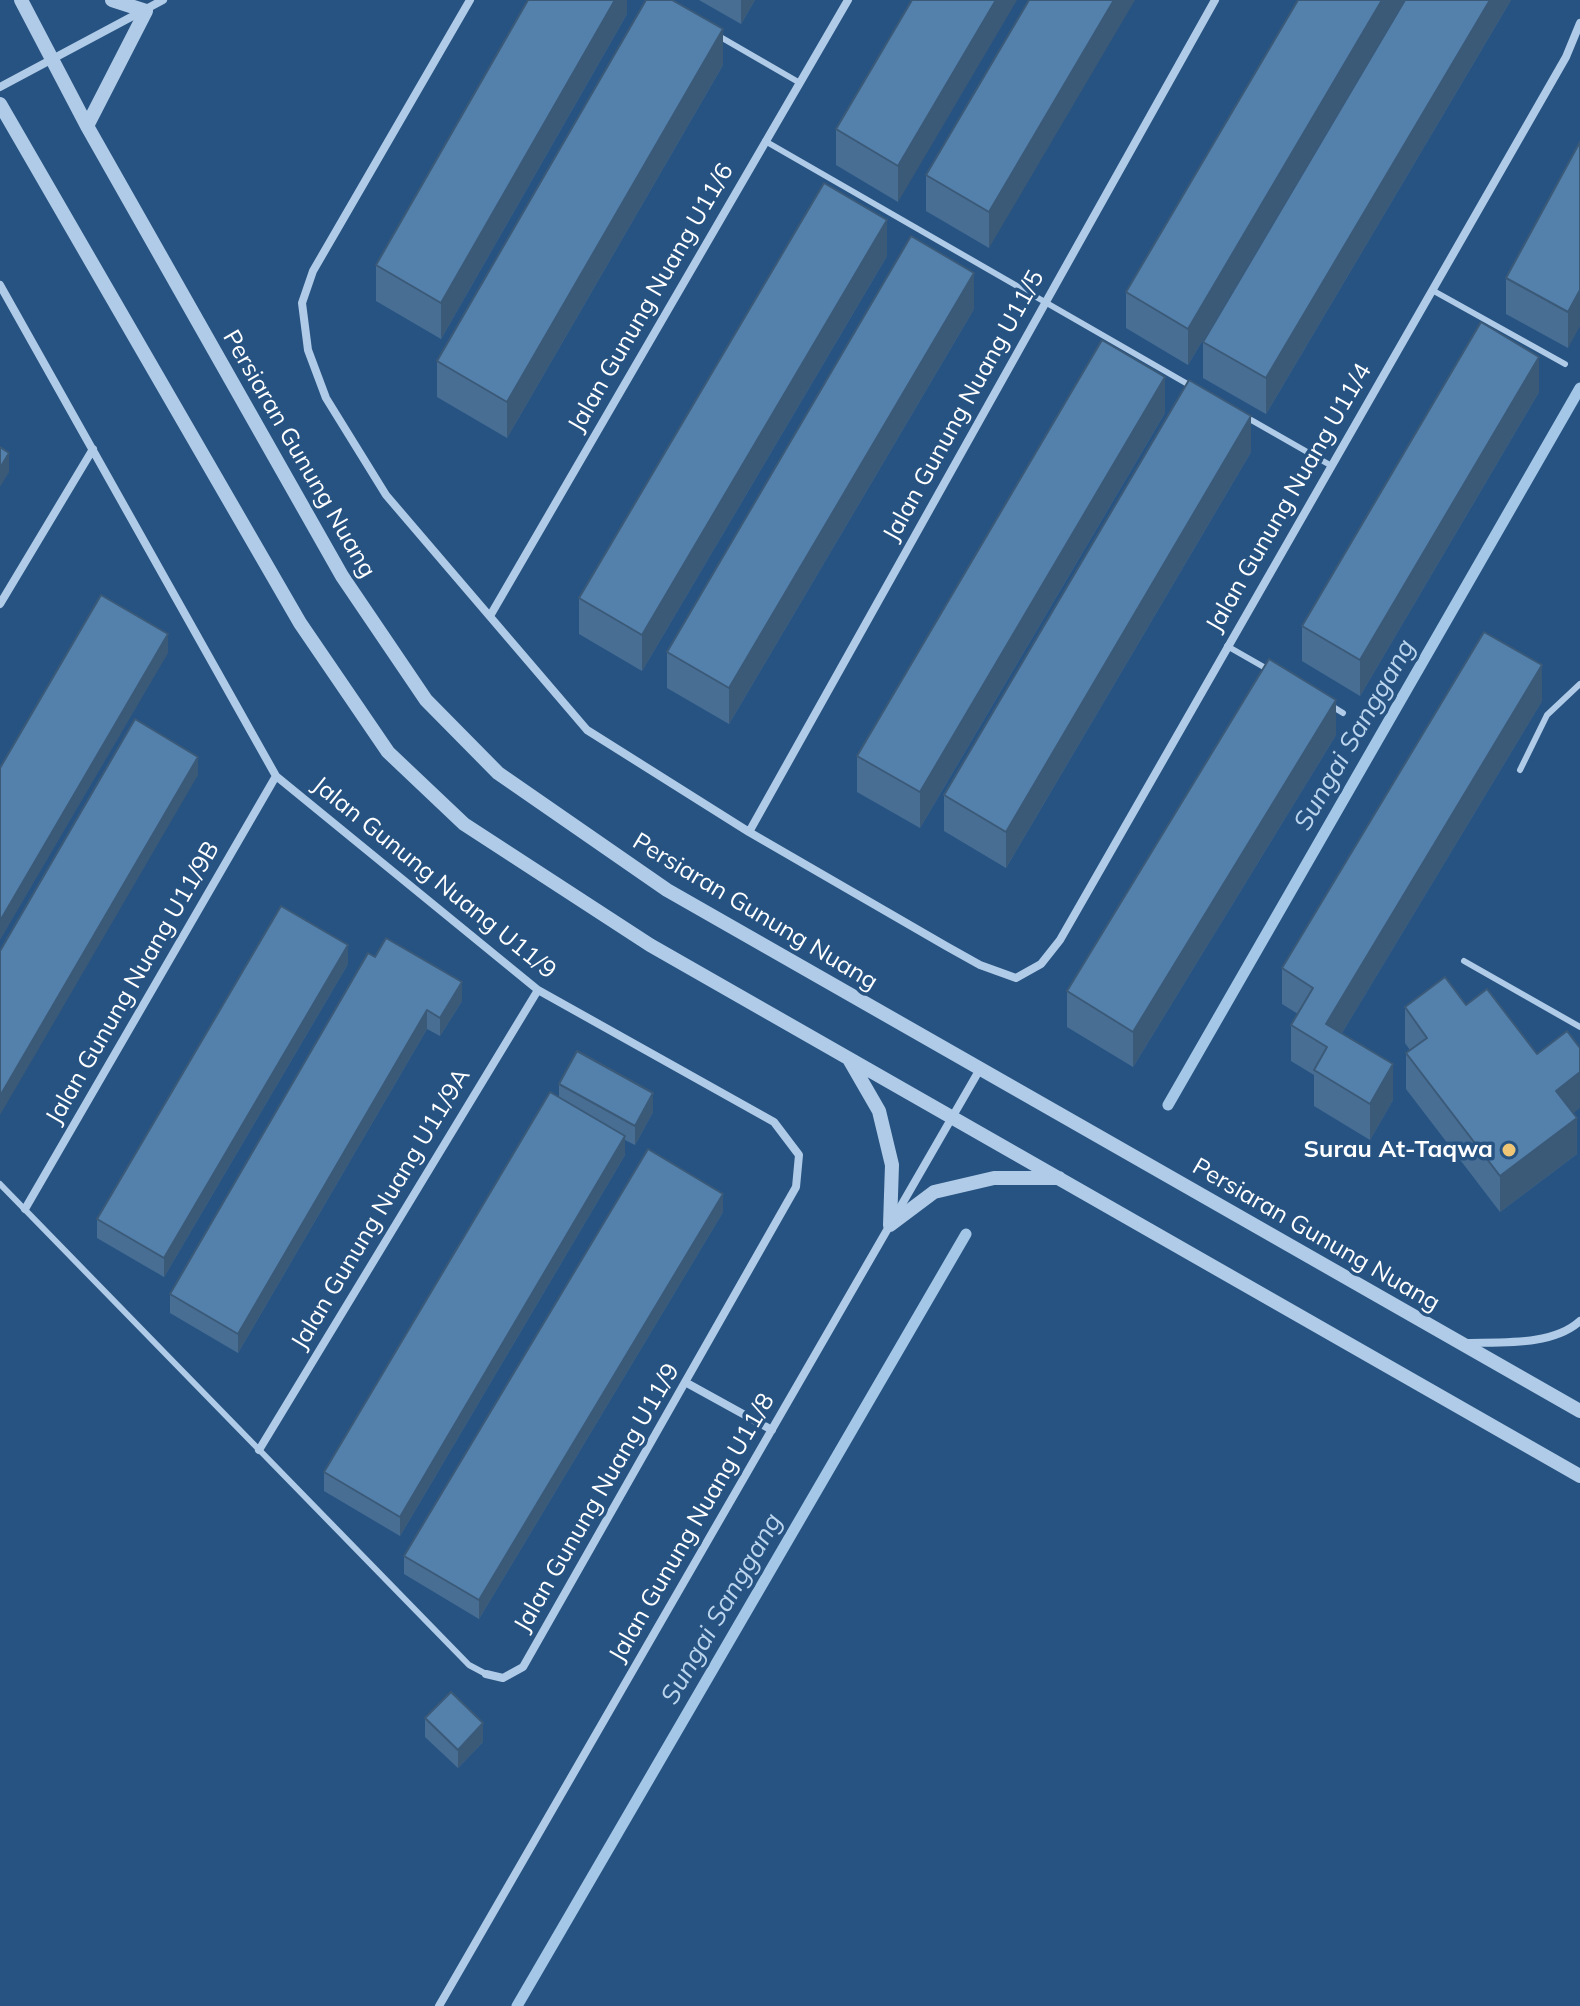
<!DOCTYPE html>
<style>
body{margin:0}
canvas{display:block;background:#275382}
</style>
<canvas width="1580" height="2006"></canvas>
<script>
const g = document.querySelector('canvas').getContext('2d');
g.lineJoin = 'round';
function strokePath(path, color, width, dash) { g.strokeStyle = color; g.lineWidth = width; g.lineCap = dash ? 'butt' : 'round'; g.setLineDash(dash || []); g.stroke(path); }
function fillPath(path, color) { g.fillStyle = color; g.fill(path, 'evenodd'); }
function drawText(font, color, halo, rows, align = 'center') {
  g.font = font + ' Mulish,sans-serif'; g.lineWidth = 7; g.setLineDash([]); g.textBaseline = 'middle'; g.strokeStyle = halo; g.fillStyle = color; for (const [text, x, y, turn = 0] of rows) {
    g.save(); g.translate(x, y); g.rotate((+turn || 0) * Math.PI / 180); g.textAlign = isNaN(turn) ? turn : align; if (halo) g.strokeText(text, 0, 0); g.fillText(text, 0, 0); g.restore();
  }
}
strokePath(new Path2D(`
 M1168,1105L1580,388
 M517,2006L966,1234`), '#a4c7e7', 11);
strokePath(new Path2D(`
 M717,35L800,83
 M765,141L1191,386
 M1432,290L1565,364
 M1246,417L1330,465
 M1227,646L1269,670
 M1330,705L1343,713
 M1520,770L1547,715L1580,684
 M1464,961L1580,1027
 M0,1184L469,1665L486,1674`), '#b0cbe7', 6);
strokePath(new Path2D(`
 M470,0L313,271L302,303L308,350L326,398L386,495L587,730L749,832L946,946L980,965L1016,978L1041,964L1060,940L1566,57L1580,23
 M0,87L163,0
 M0,285L276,776L538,990L774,1122L799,1155L796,1187L523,1667L503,1678L486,1674
 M0,604L93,449
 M490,616L848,0
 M749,832L1215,0
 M25,1209L276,776
 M1467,1343C1501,1342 1553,1346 1580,1321
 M685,1382L772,1430
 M259,1450L538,990
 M439,2006L980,1069`), '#b0cbe7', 8);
strokePath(new Path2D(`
 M21,0L87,126L342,576L426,700L498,773L667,890L1580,1411
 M0,104L300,623L388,752L464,824L650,945L1580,1476
 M87,126L146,11L112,0
 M849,1059L879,1111L892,1165L890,1225
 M890,1225L934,1192L994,1178H1059`), '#b0cbe7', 14);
fillPath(new Path2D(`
 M627,0V14L441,339L376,301V265Z
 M699,0H755L741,24Z
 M912,0L898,202L836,165V129Z
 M1029,0L989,248L926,211V175Z
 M1298,0H1404L1188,365L1126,328V292Z
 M1405,0H1511L1266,414L1203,378V342Z
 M723,65L507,438L437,397V361Z
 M1580,142L1568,348L1506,314V278Z
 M887,256L642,671L579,634V598Z
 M974,309L729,724L667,688V652Z
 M1539,392L1360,696L1302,661V626Z
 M1165,413L920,828L857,792V756Z
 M1251,452L1006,868L944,831V795Z
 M1542,701L1342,1033L1393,1100L1370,1140L1314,1106V1075L1291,1061V1025L1298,1014L1282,1004V968Z
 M1336,735L1133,1067L1067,1027V991Z
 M368,953L462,1001L440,1036L427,1029L238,1353L170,1313V1294Z
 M348,964L164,1277L97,1238V1219Z
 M1466,1005L1573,1113L1577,1154L1500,1212L1406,1089V1053L1410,1050L1405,1043V1007Z
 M559,1084L653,1112L635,1145L625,1140V1155L400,1536L324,1491V1472L559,1097Z
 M723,1212L479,1619L404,1574V1556Z
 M425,1718L483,1742L458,1768L425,1737Z`), '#486e94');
fillPath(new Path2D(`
 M615,0H627V14L441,339V303Z
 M741,0H755L741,24Z
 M996,0H1017L898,202V166Z
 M1114,0H1135L989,248V212Z
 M1382,0H1404L1188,365V329Z
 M1490,0H1511L1266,414V378Z
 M723,29V65L507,438V402Z
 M887,220V256L642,671V635Z
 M974,273V309L729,724V688Z
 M1580,290V326L1568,348V312Z
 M1539,357V392L1360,696V660Z
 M1165,377V413L920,828V792Z
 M1251,416V452L1006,868V832Z
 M9,453V472L0,487V468Z
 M168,634V653L0,940V921Z
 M1542,665V701L1327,1058L1326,1024Z
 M1336,700V735L1133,1067V1032Z
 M198,757V775L0,1115V1096Z
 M348,945V964L164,1277V1258Z
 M462,982V1001L440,1036V1018Z
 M427,1010V1029L238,1353V1334Z
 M1393,1064V1100L1370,1140V1104Z
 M1580,1072V1108L1556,1127V1091Z
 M653,1093V1112L635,1145V1126Z
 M1577,1118V1154L1500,1212V1176Z
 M625,1136V1155L400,1536V1517Z
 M723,1194V1212L479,1619V1600Z
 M483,1723V1742L458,1768V1750Z`), '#3b5a78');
const building = new Path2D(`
 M528,0H615L441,303L376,265Z
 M646,0H672L723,29L507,402L437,361Z
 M912,0H996L898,166L836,129Z
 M1029,0H1114L989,212L926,175Z
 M1298,0H1382L1188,329L1126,292Z
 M1405,0H1490L1266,378L1203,342Z
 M1580,142V290L1568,312L1506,278Z
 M824,183L887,220L642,635L579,598Z
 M911,236L974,273L729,688L667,652Z
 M1481,322L1539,357L1360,660L1302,626Z
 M1102,340L1165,377L920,792L857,756Z
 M1189,380L1251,416L1006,832L944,795Z
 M0,447L9,453L0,468Z
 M101,595L168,634L0,921V768Z
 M1484,632L1542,665L1326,1024L1393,1064L1370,1104L1314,1070L1327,1047L1291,1025L1313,988L1282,968Z
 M1269,659L1336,700L1133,1032L1067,991Z
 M135,719L198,757L0,1096V951Z
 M281,906L348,945L164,1258L97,1219Z
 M386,938L462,982L440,1018L427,1010L238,1334L170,1294L368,953L375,957Z
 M1445,977L1466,1005L1487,989L1537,1054L1567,1031L1580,1048V1072L1556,1091L1577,1118L1500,1176L1406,1053L1427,1038L1405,1007Z
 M577,1051L653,1093L635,1126L559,1084Z
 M550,1092L625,1136L400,1517L324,1472Z
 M648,1149L723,1194L479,1600L404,1556Z
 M451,1692L483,1723L458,1750L425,1718Z`);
fillPath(building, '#5480ac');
strokePath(building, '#3b5a78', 2);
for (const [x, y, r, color] of [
 [1509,1150,8,"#efc676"]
]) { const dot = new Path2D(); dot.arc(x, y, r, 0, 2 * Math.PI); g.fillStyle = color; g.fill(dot); strokePath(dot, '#275382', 3); }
drawText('24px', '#fff', '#275382', [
 ["Jalan Gunung Nuang U11/6",651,298,-60],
 ["Jalan Gunung Nuang U11/5",964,406,-61],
 ["Persiaran Gunung Nuang",299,454,60],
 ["Jalan Gunung Nuang U11/4",1289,498,-60],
 ["Jalan Gunung Nuang U11/9",434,878,39],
 ["Persiaran Gunung Nuang",755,912,31],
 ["Jalan Gunung Nuang U11/9B",133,983,-60],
 ["Jalan Gunung Nuang U11/9A",381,1209,-59],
 ["Persiaran Gunung Nuang",1316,1235,30],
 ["Jalan Gunung Nuang U11/9",597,1498,-60],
 ["Jalan Gunung Nuang U11/8",692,1528,-60]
]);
drawText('bold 24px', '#fff', '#275382', [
 ["Surau At-Taqwa",1493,1150]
], 'right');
drawText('italic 26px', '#bbd5ee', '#275382', [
 ["Sungai Sanggang",1355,735,-60],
 ["Sungai Sanggang",722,1609,-60]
]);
</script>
